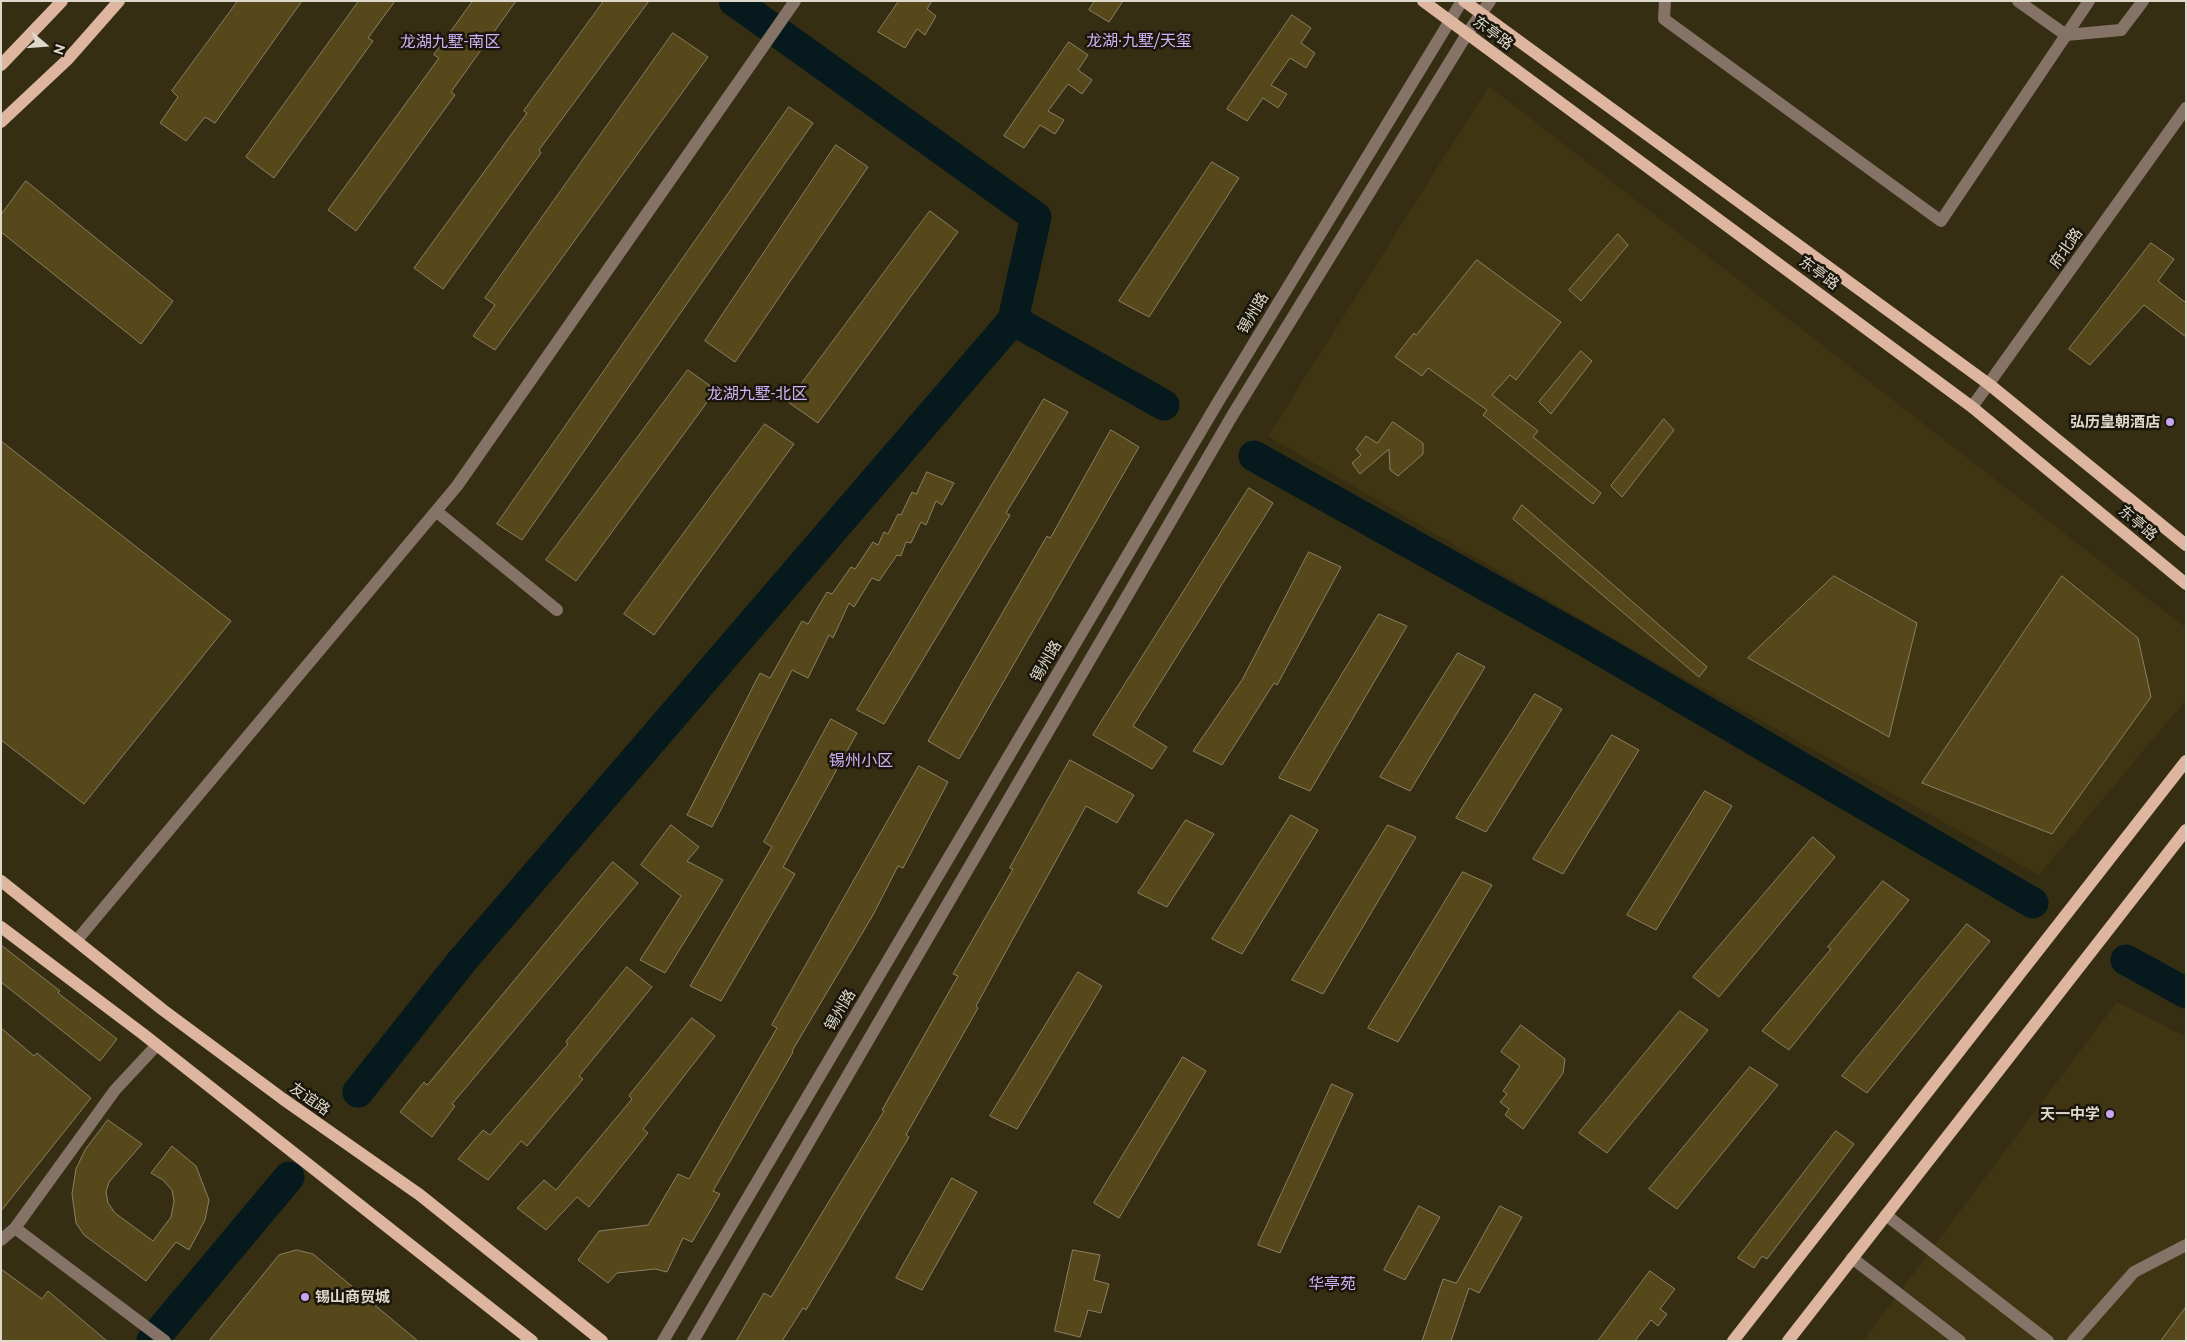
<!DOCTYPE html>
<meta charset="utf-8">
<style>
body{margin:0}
#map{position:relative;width:2187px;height:1342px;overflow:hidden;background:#362e13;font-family:Ubuntu,sans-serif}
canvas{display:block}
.frame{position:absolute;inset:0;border:2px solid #ded9ca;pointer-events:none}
.north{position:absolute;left:20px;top:20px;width:50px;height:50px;-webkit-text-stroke:4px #1a160b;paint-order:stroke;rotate:108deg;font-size:14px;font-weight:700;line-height:20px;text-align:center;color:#ded9ca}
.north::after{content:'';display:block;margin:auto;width:18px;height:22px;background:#ded9ca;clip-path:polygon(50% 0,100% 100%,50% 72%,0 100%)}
</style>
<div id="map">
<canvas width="2187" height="1342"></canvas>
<div class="frame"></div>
<div class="north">N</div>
</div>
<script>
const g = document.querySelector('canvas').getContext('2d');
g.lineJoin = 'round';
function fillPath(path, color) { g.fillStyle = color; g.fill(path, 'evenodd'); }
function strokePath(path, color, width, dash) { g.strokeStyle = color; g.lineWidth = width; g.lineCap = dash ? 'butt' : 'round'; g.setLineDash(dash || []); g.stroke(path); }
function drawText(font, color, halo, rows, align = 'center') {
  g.font = font + ' Ubuntu,"Noto Sans SC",sans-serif'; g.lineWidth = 5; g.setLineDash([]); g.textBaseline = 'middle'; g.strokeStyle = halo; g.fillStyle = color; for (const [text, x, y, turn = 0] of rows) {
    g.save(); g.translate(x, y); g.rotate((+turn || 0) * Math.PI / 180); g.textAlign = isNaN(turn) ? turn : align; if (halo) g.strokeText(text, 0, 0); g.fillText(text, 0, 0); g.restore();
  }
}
fillPath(new Path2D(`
 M1489,86L2186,628V700L2039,875L1618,641L1268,436Z
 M2117,1002L2186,1037V1341H1863Z`), '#403512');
strokePath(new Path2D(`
 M734,1L1036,217L1013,320
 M1254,456L1585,641L2033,903
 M2126,960L2186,993
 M358,1092L462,961L1013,320L1164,405
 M152,1341L289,1177`), '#06191c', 31);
const building = new Path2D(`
 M238,1H302L215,123L205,117L186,141L160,123L178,97L172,91Z
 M359,1H395L368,38L373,41L274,178L246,157Z
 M473,1H516L451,92L455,95L356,231L328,210L439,58L434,55Z
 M604,1H649L539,150L541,153L443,289L414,268L527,113L524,111Z
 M899,1H932L927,9L936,16L925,35L917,29L905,48L878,32Z
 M1095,1H1123L1109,22L1089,10Z
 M1292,15L1311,28L1301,43L1315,53L1306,68L1290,58L1271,85L1287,94L1278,108L1263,98L1247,121L1227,109Z
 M673,33L708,57L495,350L473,336L495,305L485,298Z
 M1069,42L1088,55L1078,70L1092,80L1082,94L1068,84L1048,111L1064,120L1055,134L1040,125L1024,148L1004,136Z
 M789,107L813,123L522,540L497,524Z
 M836,145L868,167L735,362L705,341Z
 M1212,162L1239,178L1149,317L1119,301Z
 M26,181L173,301L141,344L1,232V215Z
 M930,211L958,232L818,423L788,402Z
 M1618,234L1628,245L1581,301L1569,290Z
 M2151,243L2174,259L2158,281L2186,303V337L2144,305L2090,365L2069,349Z
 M1477,260L1561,322L1516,380L1510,375L1492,395L1538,431L1533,437L1601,493L1593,504L1483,415L1487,410L1428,368L1422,376L1395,357L1414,333L1416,335Z
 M1581,351L1592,361L1551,414L1539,402Z
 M688,370L716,390L576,581L546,560Z
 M1044,399L1068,412L1006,513L1010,515L884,724L857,710Z
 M1664,419L1674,430L1622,497L1611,486Z
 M1393,422L1423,443V454L1398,476L1390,470L1389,449L1360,474L1352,463L1361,455L1356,449L1366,436L1377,443Z
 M765,424L794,444L654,635L624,614Z
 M1111,430L1139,447L959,759L928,741L1047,536L1050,538Z
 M1,441L231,621L84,804L1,740Z
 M927,472L954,483L942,505L936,501L926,525L921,522L911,543L906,542L901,556L897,555L879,581L872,578L854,607L849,603L833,638L829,635L808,678L792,670L712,827L687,815L760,673L770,678L802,621L808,624L827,592L832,594L851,567L855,569L873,542L878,545L884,532L888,534L898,514L901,515L912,492L916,494Z
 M1249,488L1273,503L1133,726L1167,747L1152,769L1093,735Z
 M1522,505L1707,667L1699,677L1513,519Z
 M1309,552L1341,567L1277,685L1274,683L1222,765L1193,751L1242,680Z
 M1834,576L1917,623L1889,737L1748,658Z
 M2062,576L2138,638L2151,697L2052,834L1922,783Z
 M1379,614L1407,626L1310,791L1279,778Z
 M1458,653L1485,667L1410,791L1380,777Z
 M1535,694L1562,709L1486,832L1456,818Z
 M831,719L857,733L783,867L795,874L721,1001L690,986L772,847L764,842Z
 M1612,735L1639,750L1563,874L1533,859Z
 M1070,760L1134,795L1117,823L1086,806L976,1006L978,1008L906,1135L909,1137L806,1310L803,1308L782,1341H736L764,1293L771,1297L884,1111L882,1110L958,976L953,974L1013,869L1010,868Z
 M919,766L948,782L903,868L898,866L873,915L792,1051L793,1052L713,1191L720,1194L692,1242L683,1238L667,1272L655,1269L617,1273L608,1283L578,1260L599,1231L648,1225L678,1174L689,1179L777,1028L772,1025Z
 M1705,791L1732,806L1656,930L1627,915Z
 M1291,815L1318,830L1242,954L1212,939Z
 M1186,820L1214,834L1167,907L1138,893Z
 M671,825L699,847L687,861L723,880L665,973L640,960L681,896L641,865Z
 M1388,825L1416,837L1323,994L1292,980Z
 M1813,837L1835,857L1719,997L1693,977Z
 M613,862L638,883L452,1104L455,1106L432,1137L400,1112L424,1082L427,1085Z
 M1463,872L1492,885L1398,1042L1368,1028Z
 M1883,881L1909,900L1789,1050L1762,1031L1831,949L1828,947Z
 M1967,924L1990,941L1867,1093L1842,1076Z
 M1,945L60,991L58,993L117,1039L100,1061L1,982Z
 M627,967L652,987L579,1076L583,1079L527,1146L521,1141L488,1180L458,1159L483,1130L490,1135L568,1044L566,1042Z
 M1078,972L1102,986L1017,1129L990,1116Z
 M1680,1011L1708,1030L1607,1153L1579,1133Z
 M692,1018L715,1036L643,1129L648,1133L589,1207L577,1197L546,1230L517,1208L544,1180L556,1190L632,1099L629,1096Z
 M1521,1025L1565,1059L1563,1073L1523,1129L1505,1115L1509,1109L1500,1102L1507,1094L1503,1091L1520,1066L1501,1052Z
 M1,1028L34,1056L37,1053L91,1098L1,1211Z
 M1183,1057L1206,1071L1119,1218L1094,1203Z
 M1750,1067L1778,1085L1677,1209L1649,1189Z
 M1332,1084L1353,1094L1280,1253L1258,1245Z
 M108,1120L142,1144L109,1182L106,1192L108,1203L115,1213L153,1241L171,1217L174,1201L172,1190L163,1180L151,1173L172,1146L196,1166L209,1200L205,1220L189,1250L176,1242L146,1281L84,1235L76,1223L72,1194L76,1169L85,1150Z
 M1836,1131L1854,1144L1767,1259L1762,1256L1754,1268L1738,1258Z
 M952,1178L977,1192L922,1290L896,1278Z
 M1419,1206L1440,1217L1405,1280L1384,1270Z
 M1500,1206L1522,1217L1479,1293L1469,1288L1451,1341H1422L1443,1279L1456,1283Z
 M297,1250L313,1254L418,1341H209L279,1255Z
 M1073,1250L1100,1255L1094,1280L1109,1284L1101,1313L1088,1310L1080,1337L1055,1331Z
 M1,1269L42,1299L48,1291L107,1341H1Z
 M1650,1271L1675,1289L1660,1309L1667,1314L1658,1326L1651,1320L1635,1341H1598Z
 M2186,1307V1341H2161Z`);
fillPath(building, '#56481b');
strokePath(building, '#8a8063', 1);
strokePath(new Path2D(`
 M1665,1L1664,19L1941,221L2089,1
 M2018,1L2066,35L2121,30L2143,1
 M1972,407L2186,108
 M436,511L557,610
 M77,940L457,486L795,1
 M1886,1215L2048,1341
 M15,1228L165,1341
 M1,1240L15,1228L115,1090L156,1046
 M1852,1258L1960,1341
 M663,1341L1218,402L1462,1
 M693,1341L1232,416L1467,34L1490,1
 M2073,1341L2134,1272L2186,1245`), '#867368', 12);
strokePath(new Path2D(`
 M1423,1L1972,407L2186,584
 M1464,1L1990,385L2186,545
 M1,65L62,1
 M1,122L67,60L119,1
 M1,881L163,1010L283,1099L420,1195L602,1341
 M1,927L143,1034L532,1341
 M1733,1341L2186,761
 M1788,1341L2186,830`), '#deb6a0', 12);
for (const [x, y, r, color] of [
 [2170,422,5,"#c8a6ef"],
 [2110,1114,5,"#c8a6ef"],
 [305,1297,5,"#c8a6ef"]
]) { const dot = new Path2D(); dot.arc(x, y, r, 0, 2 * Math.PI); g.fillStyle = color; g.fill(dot); strokePath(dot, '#1a160b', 2); }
drawText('15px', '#ded9ca', '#1a160b', [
 ["东亭路",1493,33,36],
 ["府北路",2066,248,-55],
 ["东亭路",1819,273,36],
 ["锡州路",1253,313,-59],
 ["东亭路",2138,523,40],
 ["锡州路",1046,661,-59],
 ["锡州路",840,1010,-59],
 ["友谊路",310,1099,35]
]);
drawText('bold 15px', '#ded9ca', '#1a160b', [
 ["弘历皇朝酒店",2160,422],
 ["天一中学",2100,1114],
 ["锡山商贸城",315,1297,"left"]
], 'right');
drawText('16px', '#d2b2f7', '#1a160b', [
 ["龙湖·九墅/天玺",1139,41],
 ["龙湖九墅-南区",450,42],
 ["龙湖九墅-北区",757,394],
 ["锡州小区",861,761],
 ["华亭苑",1332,1284]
]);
</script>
